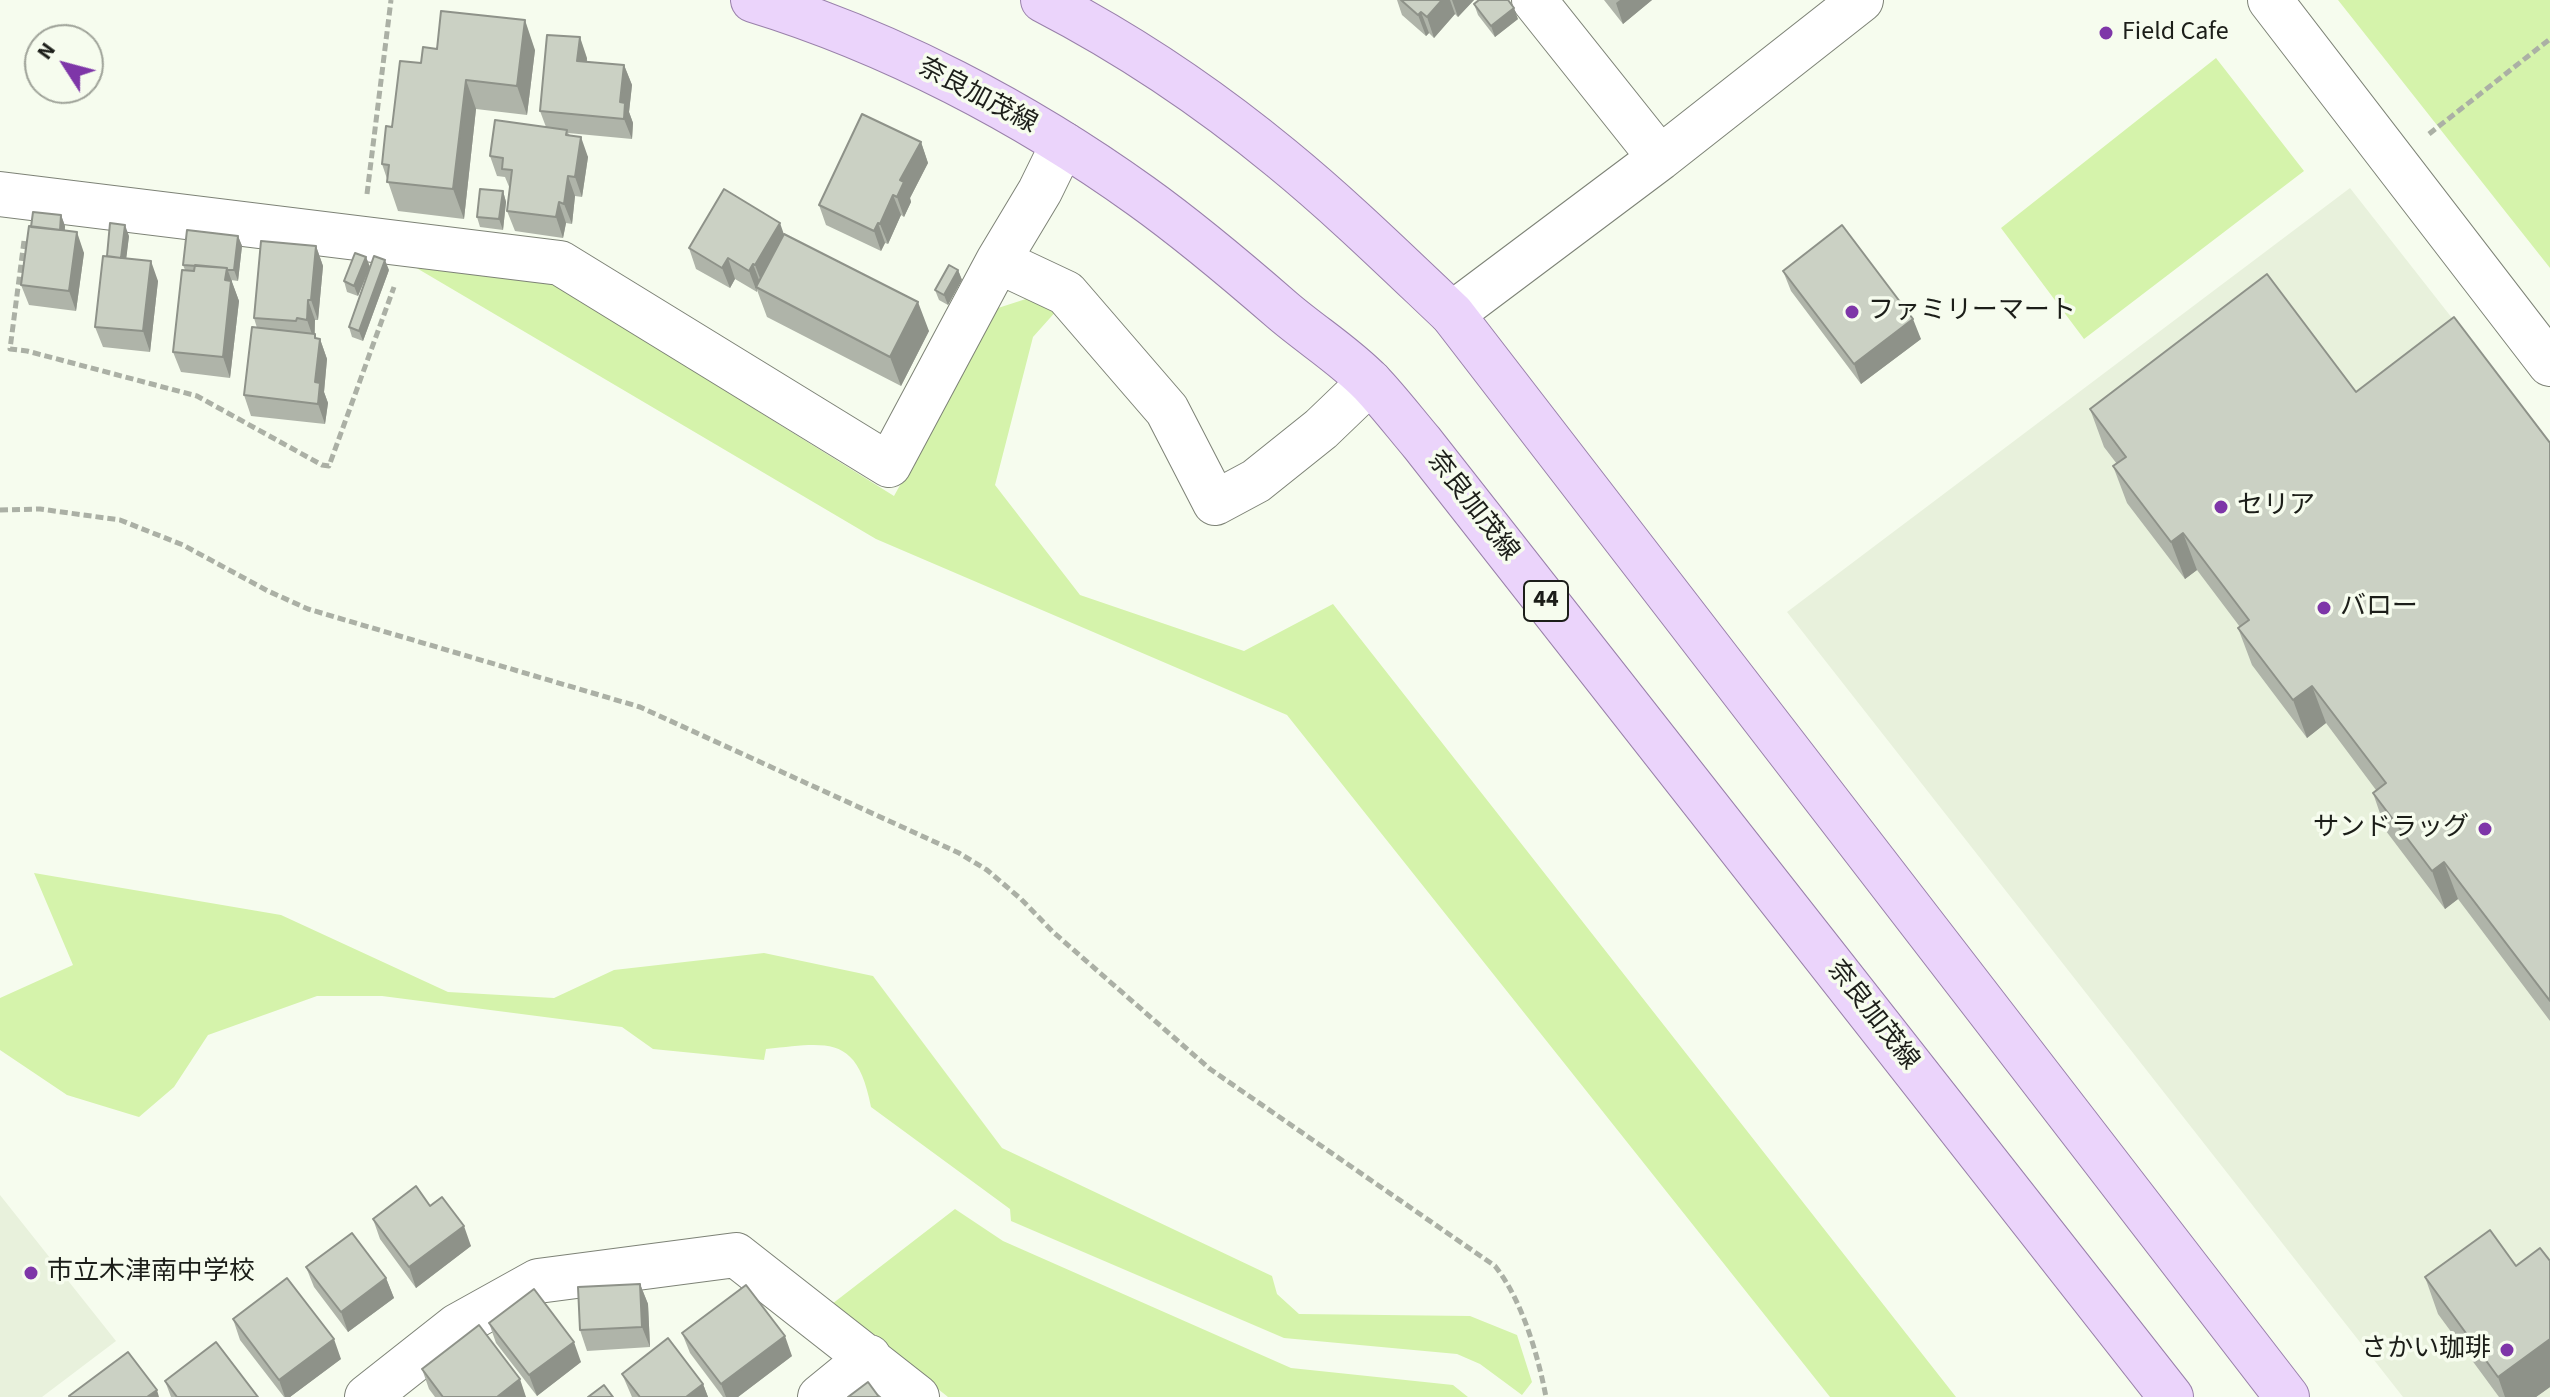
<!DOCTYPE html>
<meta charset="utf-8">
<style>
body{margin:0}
#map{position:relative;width:2550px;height:1397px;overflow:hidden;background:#f6fcee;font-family:"Source Sans 3",sans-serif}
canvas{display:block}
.north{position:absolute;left:24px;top:24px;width:80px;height:80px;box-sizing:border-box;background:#f6fcee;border:2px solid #9fa399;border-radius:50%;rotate:306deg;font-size:22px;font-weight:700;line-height:32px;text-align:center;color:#1c1e19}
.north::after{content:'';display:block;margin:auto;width:28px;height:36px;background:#7e36a8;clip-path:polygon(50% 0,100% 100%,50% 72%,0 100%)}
</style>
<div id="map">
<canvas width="2550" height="1397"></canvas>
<div class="north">N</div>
</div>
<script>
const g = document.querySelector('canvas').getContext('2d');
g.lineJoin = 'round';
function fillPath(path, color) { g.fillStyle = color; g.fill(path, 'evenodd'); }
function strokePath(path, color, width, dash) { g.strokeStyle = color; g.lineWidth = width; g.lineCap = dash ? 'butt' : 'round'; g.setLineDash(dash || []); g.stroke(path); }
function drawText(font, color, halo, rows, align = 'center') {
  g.font = font + ' "Source Sans 3","Noto Sans JP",sans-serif'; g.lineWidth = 7; g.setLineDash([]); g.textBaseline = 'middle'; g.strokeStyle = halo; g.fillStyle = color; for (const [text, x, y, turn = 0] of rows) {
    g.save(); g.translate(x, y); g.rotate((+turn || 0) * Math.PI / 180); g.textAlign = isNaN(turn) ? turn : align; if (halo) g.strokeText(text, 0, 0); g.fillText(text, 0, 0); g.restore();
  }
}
fillPath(new Path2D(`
 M2350,188L2550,443V1397H2403L1787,612Z
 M0,1195L116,1341L42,1397H0Z`), '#e8f1dc');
fillPath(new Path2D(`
 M2338,0H2550V268Z
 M2216,58L2304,171L2084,339L2001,228Z
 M408,263L531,277L559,287L894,496L998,308L1029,298L1058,309L1033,337L995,485L1080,595L1244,651L1333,604L1956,1397H1830L1287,715L876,539Z
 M34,873L281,915L448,992L554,998L614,970L764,953L873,976L1002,1148L1272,1276L1277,1294L1299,1314L1470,1316L1517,1335L1532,1382L1522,1395L1480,1364L1457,1354L1284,1338L1011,1221L1010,1209L871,1107C857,1034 828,1043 766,1049L764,1060L653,1049L622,1027L382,996H317L208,1035L174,1087L139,1117L67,1095L0,1050V998L73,965Z
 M955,1209L1003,1241L1291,1368L1453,1385L1468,1397H948L832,1304Z`), '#d5f3ab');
const minor = new Path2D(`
 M1534,0L1660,158
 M2270,0L2550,364
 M0,194L560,263L889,465L998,261L1040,191L1063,144
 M998,261L1066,293L1167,410L1215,503L1256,481L1321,429L1370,382
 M1452,314L1660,158L1861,0
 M367,1397L457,1326L538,1281L736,1255L917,1397
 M820,1397L869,1357`);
const major = new Path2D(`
 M753,0C890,42 1024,112 1141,196C1190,231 1236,270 1282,310C1311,335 1345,356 1371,383C1389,402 1405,423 1422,443L2171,1397
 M1043,0C1128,44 1207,97 1281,158C1341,207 1396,261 1452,314L2287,1397`);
strokePath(minor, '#7d8276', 46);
strokePath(major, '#9981aa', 46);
strokePath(new Path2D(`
 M2429,134L2550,39
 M367,194L391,0
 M24,241L10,349L27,351L197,396L322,465L329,466L394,287
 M0,510L40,509L120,520L183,545L268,591L308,609L640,707L959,853L987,870L1021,899L1053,932L1210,1069L1495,1266C1522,1300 1538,1355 1546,1397`), '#abb0a5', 5, [8, 4]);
strokePath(minor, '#fff', 44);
strokePath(major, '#ebd4fb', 44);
fillPath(new Path2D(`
 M1397,0H1474L1458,17L1455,14L1434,38L1429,33L1426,36L1402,15Z
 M1604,0H1652L1623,24Z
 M1474,4L1518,19L1495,37L1478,15Z
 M535,50L527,115L476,109L464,219L398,211L382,164L392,127L421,63Z
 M587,58V62L624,65L632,85L629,112L633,123L632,139L568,133L588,157L582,197L575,196L572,224L566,223L563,238L515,231L507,211L510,189L505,177L497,176L490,156L546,127L540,111Z
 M921,142L928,163L910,198L911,202L904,217L901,215L888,244L885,243L881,251L826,225L819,205Z
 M503,191L506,202L503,230L480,227L477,217Z
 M61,215L65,226V231L84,253L76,311L29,305L21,285L31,227Z
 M784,234L929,331L901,386L767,317L757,290V292L735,279L730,288L696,269L689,248Z
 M129,236L126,258L158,281L150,352L103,347L95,327L107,256Z
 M238,236L242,246L238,281L231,280L239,301L230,378L181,372L173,352L185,270L183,265Z
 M316,246L323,266L318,320H315V334L316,338L320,339L327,359L324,392L328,403L325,424L251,416L244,395L257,328L254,318Z
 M366,257L370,267L358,296L347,292L344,281Z
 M389,270L363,341L352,337L349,327Z
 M958,270L962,280L948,305L939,300L935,290Z
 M1783,271L1921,339L1861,384L1791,291Z
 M2356,392L2550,443V1021L2458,899L2445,909L2386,831L2373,793L2376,790L2326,723L2307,738L2252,665L2238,628L2240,627L2197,570L2185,579L2127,503L2113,466L2117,464L2104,447L2090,409Z
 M430,1206L471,1246L416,1288L380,1239L373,1219Z
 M2550,1261V1387L2536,1397H2499L2438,1314L2425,1277Z
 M306,1267L386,1278L394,1298L348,1332L314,1287Z
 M640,1284L648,1304L650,1347L587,1351L580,1330Z
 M233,1319L341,1359L290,1397H284L240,1340Z
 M489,1323L581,1362L537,1396L496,1343Z
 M682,1333L792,1356L738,1397H723L690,1353Z
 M422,1369L526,1397H435L429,1389Z
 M622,1374L703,1384L708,1397H632Z
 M165,1381L258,1397H171Z`), '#afb4a9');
fillPath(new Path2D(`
 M1442,0H1450L1455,14L1434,38L1427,17Z
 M1452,0H1474L1458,17Z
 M1620,0H1652L1623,24L1616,3Z
 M1514,8L1518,19L1495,37L1491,26Z
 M1421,12L1429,33L1426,36L1418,15Z
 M525,20L535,50L527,115L517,86Z
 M580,37L587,58L585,81L577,61Z
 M624,65L632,85L629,112L633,123L632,139L624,119L620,102Z
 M466,80L476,109L464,219L453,189Z
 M581,137L588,157L582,197L575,177Z
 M921,142L928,163L910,198L911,202L904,217L897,197L900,180Z
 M568,176L575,196L572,224L564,204Z
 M503,191L506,202L503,230L499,219Z
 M893,195L901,215L888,244L880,224Z
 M559,202L566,223L563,238L556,217Z
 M61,215L65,226L64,241L60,230Z
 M780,223L787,243L763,286L755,265Z
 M878,223L885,243L881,251L874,231Z
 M125,225L129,236L125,269L121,259Z
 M77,232L84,253L76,311L69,291Z
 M238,236L242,246L238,281L234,270Z
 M316,246L323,266L318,320L311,300Z
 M366,257L370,267L358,296L354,286Z
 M728,258L735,279L730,288L722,268Z
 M385,260L389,270L363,341L359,331Z
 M151,261L158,281L150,352L143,331Z
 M753,264L761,285L756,287L757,292L749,271Z
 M227,268L239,301L230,378L223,357L225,280Z
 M958,270L962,280L948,305L944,295Z
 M308,300L315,320L314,340L307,320Z
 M918,302L929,331L901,386L890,357Z
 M1913,319L1921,339L1861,384L1854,364Z
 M315,334L319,346L320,339L327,359L324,392L328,403L325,424L318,404L315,382Z
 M2183,533L2197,570L2185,579L2171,542Z
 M2312,686L2326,723L2307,738L2293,700Z
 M2444,862L2458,899L2445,909L2432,871Z
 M464,1226L471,1246L416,1288L409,1267Z
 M386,1278L394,1298L348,1332L341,1312Z
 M640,1284L648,1304L650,1347L642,1327Z
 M785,1336L792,1356L738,1397H726L721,1384Z
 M334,1339L341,1359L290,1397H285L279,1380Z
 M2550,1339V1387L2536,1397H2505L2498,1377Z
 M574,1342L581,1362L537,1396L529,1375Z
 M520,1379L526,1397H497Z
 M703,1384L708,1397H686Z
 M157,1390L159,1397H147Z`), '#8e9289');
const building = new Path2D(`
 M1401,0H1442L1427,17L1421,12L1418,15Z
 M1479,0H1508L1514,8L1491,26L1474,4Z
 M441,11L525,20L517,86L466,80L453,189L387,182L389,165L382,164L386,126L392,127L400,61L421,63L423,47L437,49Z
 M547,35L580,37L577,61L624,65L620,102L625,103L624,119L540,111Z
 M862,114L921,142L900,180L904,182L897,197L893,195L880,224L878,223L874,231L819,205Z
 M495,120L567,130L566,135L581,137L575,177L568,176L564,204L559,202L556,217L507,211L512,170L502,169L503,158L490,156Z
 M480,189L503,191L499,219L477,217Z
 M724,189L780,223L755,265L753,264L749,271L728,258L722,268L689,248Z
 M33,212L61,215L60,230L31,227Z
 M110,223L125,225L121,258L107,256Z
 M1842,225L1913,319L1854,364L1783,271Z
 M29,226L77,232L69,291L21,285Z
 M187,230L238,236L234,270H227V268L183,265Z
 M784,234L918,302L890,357L756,287Z
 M261,241L316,246L311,300H308L307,320L297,318L296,321L254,318Z
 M355,253L366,257L354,286L344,281Z
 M103,256L151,261L143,331L95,327Z
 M374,256L385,260L359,331L349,327Z
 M195,265L227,268L225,280L231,281L223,357L173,352L182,270L194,271Z
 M949,265L958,270L944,295L935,290Z
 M2267,274L2356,392L2454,317L2550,443V1001L2444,862L2432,871L2373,793L2386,783L2312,686L2293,700L2238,628L2249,620L2183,533L2171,542L2113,466L2126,457L2090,409Z
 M252,327L315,334V338L320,339L315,382L320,383L318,404L244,395Z
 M416,1186L430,1206L442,1197L464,1226L409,1267L373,1219Z
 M2490,1230L2516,1266L2540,1248L2550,1261V1339L2498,1377L2425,1277Z
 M352,1233L386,1278L341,1312L306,1267Z
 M287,1278L334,1339L279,1380L233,1319Z
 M640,1284L642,1327L580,1330L578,1287Z
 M746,1285L785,1336L721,1384L682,1333Z
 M534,1289L574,1342L529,1375L489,1323Z
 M479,1325L520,1379L497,1397H443L422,1369Z
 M668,1338L703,1384L686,1397H640L622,1374Z
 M216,1342L258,1397H177L165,1381Z
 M128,1352L157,1390L147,1397H70L69,1396Z
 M868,1382L879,1397H848Z
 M604,1385L613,1397H588Z`);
fillPath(building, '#cbd1c4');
strokePath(building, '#8e9289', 2);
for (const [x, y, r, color] of [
 [2106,33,8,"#7e36a8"],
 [1852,312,8,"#7e36a8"],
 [2221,507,8,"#7e36a8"],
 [2324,608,8,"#7e36a8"],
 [2485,829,8,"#7e36a8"],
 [31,1273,8,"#7e36a8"],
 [2507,1350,8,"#7e36a8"]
]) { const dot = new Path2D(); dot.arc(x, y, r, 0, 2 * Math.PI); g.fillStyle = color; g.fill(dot); strokePath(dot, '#f6fcee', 3); }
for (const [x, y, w] of [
 [1546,601,44]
]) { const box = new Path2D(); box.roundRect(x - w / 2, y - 20, w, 40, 6); g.fillStyle = '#f6fcee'; g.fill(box); strokePath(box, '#1c1e19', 2); }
drawText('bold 24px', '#1c1e19', null, [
 ["44",1546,601]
]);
drawText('26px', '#1c1e19', '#f6fcee', [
 ["Field Cafe",2122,33],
 ["ファミリーマート",1868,312],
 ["セリア",2237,507],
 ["バロー",2340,608],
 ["サンドラッグ",2469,829,"right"],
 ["市立木津南中学校",47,1273],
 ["さかい珈琲",2491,1350,"right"]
], 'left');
drawText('26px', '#1c1e19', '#f6fcee', [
 ["奈良加茂線",977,97,28],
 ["奈良加茂線",1472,507,52],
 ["奈良加茂線",1872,1016,52]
]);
</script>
